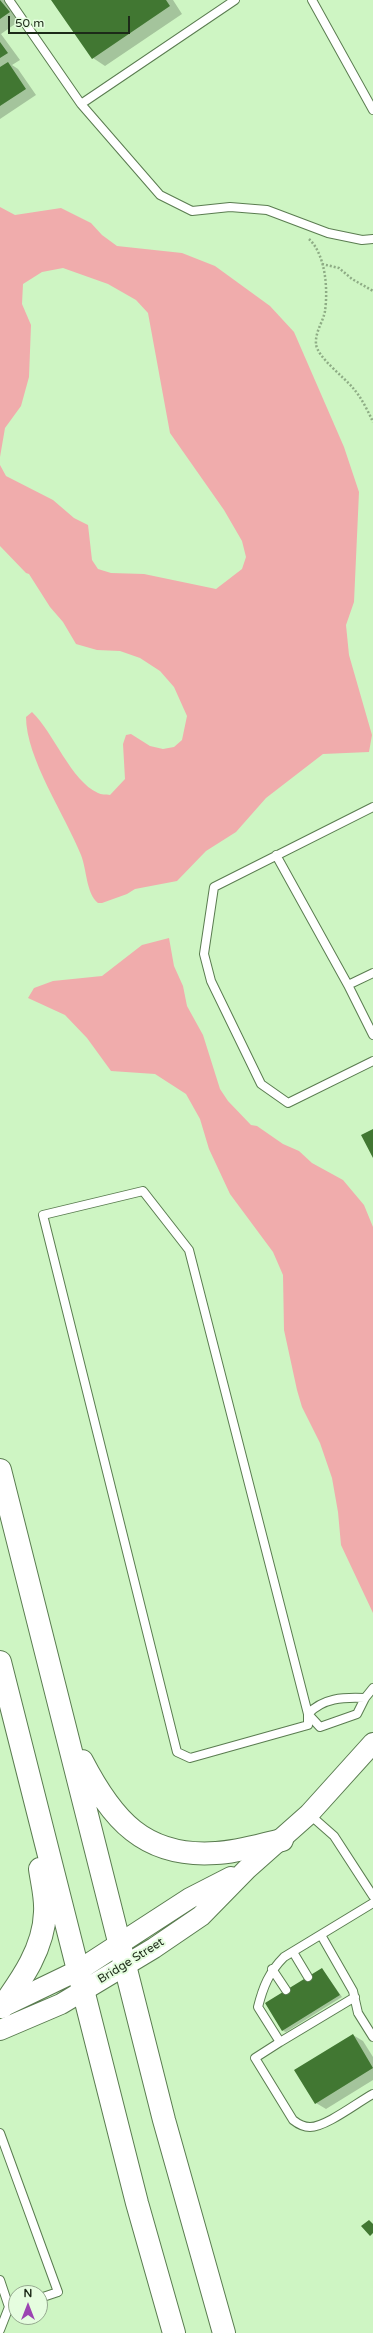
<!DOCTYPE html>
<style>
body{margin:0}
#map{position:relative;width:373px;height:2333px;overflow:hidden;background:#cef5c3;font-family:"Varela Round",sans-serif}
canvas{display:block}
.north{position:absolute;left:8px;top:2285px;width:40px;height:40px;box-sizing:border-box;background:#e5fddf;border:1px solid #95a98f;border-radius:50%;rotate:0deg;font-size:11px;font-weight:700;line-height:16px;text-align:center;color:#1c2a18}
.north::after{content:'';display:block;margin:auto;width:14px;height:18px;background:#9c45b2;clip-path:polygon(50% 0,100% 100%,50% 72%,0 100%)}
.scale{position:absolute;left:8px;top:16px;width:122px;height:18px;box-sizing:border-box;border:2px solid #1c2a18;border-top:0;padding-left:5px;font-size:12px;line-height:14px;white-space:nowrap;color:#1c2a18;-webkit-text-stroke:3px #e5fddf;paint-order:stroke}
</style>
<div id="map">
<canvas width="373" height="2333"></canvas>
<div class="north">N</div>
<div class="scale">50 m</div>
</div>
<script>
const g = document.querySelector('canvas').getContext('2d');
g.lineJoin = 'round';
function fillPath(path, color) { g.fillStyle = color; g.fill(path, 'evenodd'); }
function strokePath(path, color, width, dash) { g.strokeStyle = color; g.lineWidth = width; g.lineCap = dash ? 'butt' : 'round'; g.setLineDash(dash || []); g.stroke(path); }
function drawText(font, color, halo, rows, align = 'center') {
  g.font = font + ' "Varela Round",sans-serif'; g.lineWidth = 4; g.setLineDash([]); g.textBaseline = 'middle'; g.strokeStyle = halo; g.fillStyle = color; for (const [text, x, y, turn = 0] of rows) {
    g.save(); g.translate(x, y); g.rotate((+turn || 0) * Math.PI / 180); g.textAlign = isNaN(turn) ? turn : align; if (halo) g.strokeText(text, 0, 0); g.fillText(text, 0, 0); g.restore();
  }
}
fillPath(new Path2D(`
 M0,207L15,215L61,208L91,223L102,235L117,246L182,253L215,266L270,306L294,332L344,447L359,492L354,602L346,625L349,655L372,735L369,752L323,754L266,798L236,832L206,851L177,881L135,889L127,894L102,903H98C86,893 87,870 81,855C65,815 26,758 26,717L32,712C54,733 71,781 98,793C101,795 106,794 110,795L125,779L123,744L126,735L131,734L150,746L163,749L174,747L182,740L187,716L174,687L160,671L140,658L120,651L97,650L76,644L63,622L50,607L29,574L26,573L0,546V465L6,476L53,500L74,518L88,525L92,560L98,569L111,573L144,574L216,589L242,569L246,557L242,541L224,510L170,433L148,313L136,300L108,284L63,268L42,272L23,284L22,304L31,325L29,377L21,406L5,428L0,457Z
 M169,938L174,966L183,986L187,1006L203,1035L220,1089L228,1101L251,1125L257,1126L283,1144L299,1151L312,1163L343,1180L364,1205L373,1227V1613L341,1545L338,1512L332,1478L320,1443L302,1407L297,1390L284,1330L283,1275L273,1252L230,1194L209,1149L200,1119L186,1094L155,1074L111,1071L87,1038L65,1015L28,998L34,988L53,981L102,976L142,945Z`), '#f0acac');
fillPath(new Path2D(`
 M0,0H9L22,19L1,34L20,60L12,65L18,69L36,95L0,119Z
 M53,0H173L182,14L105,66L93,58Z
 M322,1969L342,1997L286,2032L283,2031Z
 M353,2035L363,2041L373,2057V2080L326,2109L316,2103Z`), '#0003');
fillPath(new Path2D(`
 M0,0L10,12L0,19Z
 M51,0H166L170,6L92,59Z
 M0,42L8,53L0,58Z
 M8,62L26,89L0,106V67Z
 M373,1129V1158L361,1135Z
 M322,1968L340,1995L282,2031L265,2003Z
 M353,2034L373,2068L315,2104L294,2070Z
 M369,2220L373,2224V2233L370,2236L361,2226Z`), '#417732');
const service = new Path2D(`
 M9,0L81,104L235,0
 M312,0L373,110
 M81,104L160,195L192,211L230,207L267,210L328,233L362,240L373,239
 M373,807L214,887L204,954L211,981L261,1084L288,1103L373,1061
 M276,855L348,985
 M373,973L348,985L373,1035
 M365,1698C343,1697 323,1698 308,1714V1725L190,1758L177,1752L43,1215L143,1191L189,1250L308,1714L320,1727L357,1714L365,1698L373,1688
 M309,1814L334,1836L373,1896
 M373,1903L284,1957C269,1972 263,1987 258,2007L280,2042L255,2058L293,2120C298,2124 303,2127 310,2127C326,2127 358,2102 373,2094
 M321,1935L353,1991L358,2013L373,2037
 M293,1952L308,1977
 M272,1969L286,1990
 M280,2042L355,1997
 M0,2133L58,2292L40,2298
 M0,2280L9,2307L16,2305
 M0,2330L9,2307`);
const tertiary = new Path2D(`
 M0,2008L79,1970L190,1898L231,1877
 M0,2030L61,2004L154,1948L201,1916L247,1869L309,1814L373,1743`);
const trunk = new Path2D(`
 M0,1470L164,2120L224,2333
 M0,1662L137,2203L174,2333
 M82,1761C112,1819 144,1858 216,1853C238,1852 260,1845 282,1840
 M2,2007C22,1979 44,1948 45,1912C46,1898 42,1883 40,1869`);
strokePath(service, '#5a7c50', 10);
strokePath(tertiary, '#5a7c50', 22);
strokePath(trunk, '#5a7c50', 24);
strokePath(new Path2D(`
 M309,239C326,255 328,290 325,311C323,322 315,332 316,344C317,357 344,377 353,388C361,397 368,411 373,422
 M322,264L339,268L352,279L373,291`), '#8eac85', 2.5, [2, 2]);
strokePath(service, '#fff', 8);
strokePath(tertiary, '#fff', 20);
strokePath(trunk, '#fff', 22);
drawText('12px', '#1c2a18', '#e5fddf', [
 ["Bridge Street",131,1961,-32]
]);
</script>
